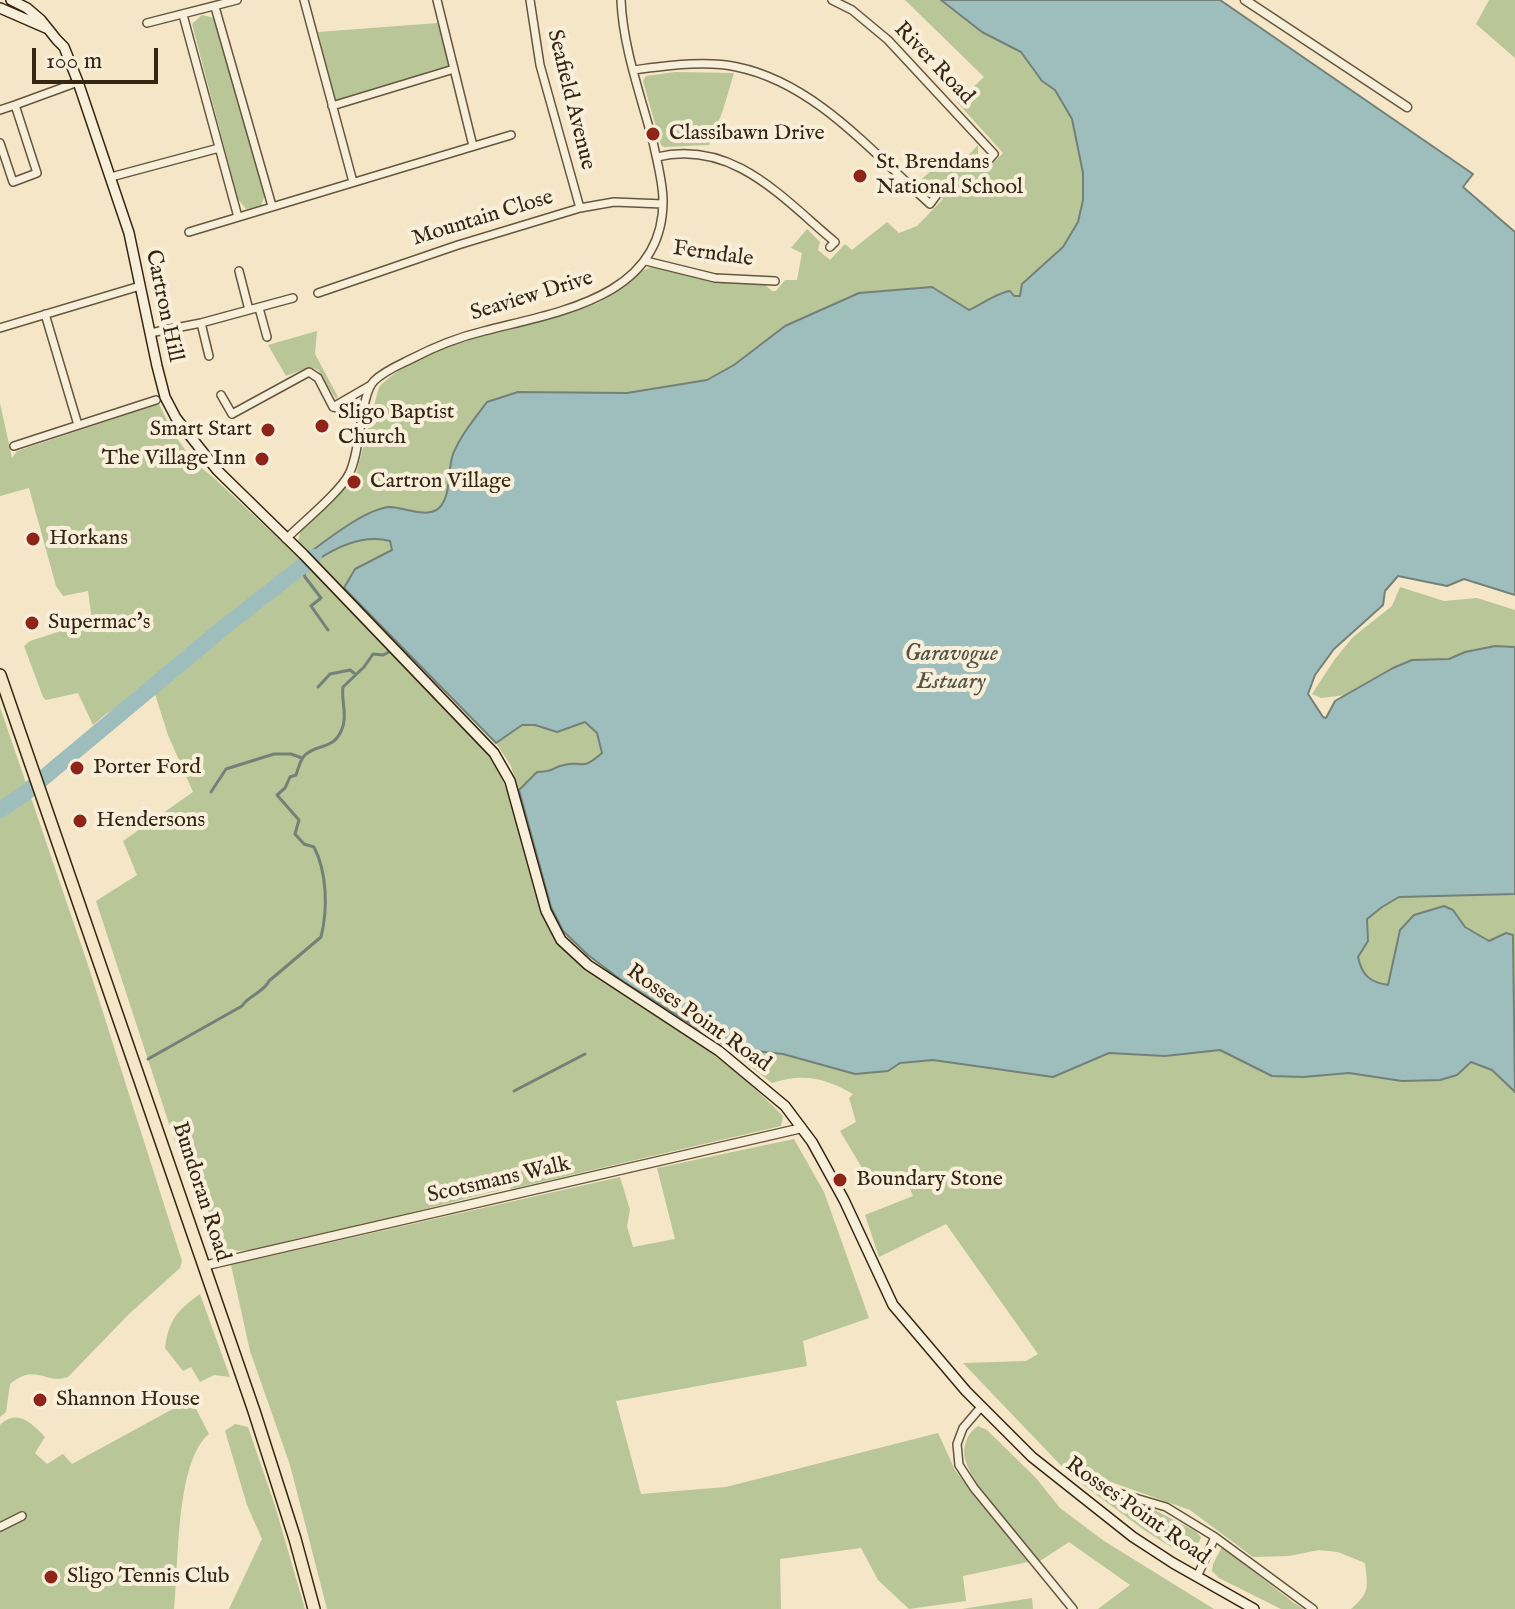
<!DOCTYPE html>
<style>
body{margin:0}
#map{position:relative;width:1515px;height:1609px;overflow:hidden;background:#f4e6c7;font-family:"IM FELL English",serif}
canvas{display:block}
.scale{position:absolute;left:32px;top:48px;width:126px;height:36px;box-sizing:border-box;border:4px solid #352612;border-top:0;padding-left:10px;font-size:24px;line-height:28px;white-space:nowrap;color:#352612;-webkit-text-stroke:6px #f8efdb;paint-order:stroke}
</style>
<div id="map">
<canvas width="1515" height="1609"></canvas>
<div class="scale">100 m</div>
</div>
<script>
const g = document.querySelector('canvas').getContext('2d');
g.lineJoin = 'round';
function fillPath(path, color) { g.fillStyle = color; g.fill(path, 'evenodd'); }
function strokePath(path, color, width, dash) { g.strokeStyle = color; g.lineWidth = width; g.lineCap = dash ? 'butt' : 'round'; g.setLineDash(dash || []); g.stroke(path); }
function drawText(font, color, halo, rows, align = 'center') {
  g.font = font + ' "IM FELL English",serif'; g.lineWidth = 8; g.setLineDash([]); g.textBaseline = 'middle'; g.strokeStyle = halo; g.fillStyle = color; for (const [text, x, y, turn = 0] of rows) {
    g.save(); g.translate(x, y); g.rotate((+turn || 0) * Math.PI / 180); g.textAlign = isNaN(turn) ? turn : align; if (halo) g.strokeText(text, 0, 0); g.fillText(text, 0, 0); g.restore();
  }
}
fillPath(new Path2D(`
 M905,0H995L1515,595L1464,579L1447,586L1398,576L1385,591L1383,605L1334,649L1315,675L1308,694L1323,717L1326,718L1335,701L1345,695L1321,698L1312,694L1335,659L1353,637L1392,606L1400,587L1444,601L1477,598L1515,610V1609H1351C1370,1592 1368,1588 1365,1563L1338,1552L1319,1550L1289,1556L1253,1557L1190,1510L1108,1481L1105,1493L1147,1506L1195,1531L1201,1537L1192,1560L1147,1532L1071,1476L963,1363L1026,1361L1038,1354L946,1224L879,1257L865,1215L913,1196L907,1182L874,1188L840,1131L856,1122L849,1098L853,1094C825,1078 803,1073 772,1083L715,1039L588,955L563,931L551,906L511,766L496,743L298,542L300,532L355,478L379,387C427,338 532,328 595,304C616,296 632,273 651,267L713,282L763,283L772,291H776L785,280H797L802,253L791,248L807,229L820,242L818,250L830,260L845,244L852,250L887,222L899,233L917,226L943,199L932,188L923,192L916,184L941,162L954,171L978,145V158L989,167L1003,153L957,102L984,77Z
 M1489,0H1515V58L1476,24Z
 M202,15L215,18L265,194L261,206L246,209L238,199L192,24Z
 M438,23L449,66L336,102L318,32Z
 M675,72L734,73L723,110L709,145L664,147L661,145L643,81L646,76Z
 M317,331L315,354L338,397L336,399L318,370L310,367L286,376L268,345Z
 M0,403L12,458L17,451L159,404L173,433L194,462L214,478L300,559L291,565L287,573L237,608L144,691L106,714L93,725L78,693L46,700L43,697L24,646L30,641L92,621L88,591L63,596L56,586L29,488L0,496Z
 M307,566L471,733C485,749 497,767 505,786C529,845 527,912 573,959C646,1008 723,1053 783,1116L781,1126L511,1189L506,1182L499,1184L500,1190C433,1207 367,1224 300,1238C278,1243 248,1255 226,1249L175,1142L96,901L137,875L123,841L193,792L168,735L154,691L226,627L281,591Z
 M0,707L87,962L182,1261L180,1268L129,1314L68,1377C46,1385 36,1362 10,1384L6,1412L0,1417Z
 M794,1139L824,1192L869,1318L803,1341L807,1366L616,1401L641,1494L726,1487L938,1433L955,1470L1028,1562L963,1576L966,1601L909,1609L878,1580L861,1548L780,1559L781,1609H327L290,1465L250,1351L231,1265L620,1177L630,1210L627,1226L633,1247L675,1239L657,1168Z
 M200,1294L230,1377L214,1375L200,1382L191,1367L183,1371L165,1348C169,1319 177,1311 200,1294Z
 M191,1399L209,1434C175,1462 179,1566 174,1609H0V1425C17,1408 32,1423 45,1437L35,1453L47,1464L63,1454L72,1464Z
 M235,1424L248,1427L275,1506L305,1609H229L262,1539L247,1505L225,1431Z
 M978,1426L987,1430L1036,1478L1060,1508L1104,1541L1214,1609H1098L1130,1585L1069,1542L1040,1561C1021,1537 972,1487 965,1459C962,1447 967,1433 978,1426Z
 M1222,1547L1294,1603L1304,1609H1281L1219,1578L1212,1571L1213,1564Z
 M1032,1598L1033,1609H962Z`), '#b8c698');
const water = new Path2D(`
 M941,0H1220L1473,174L1463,187L1515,232V595L1464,579L1447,586L1398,576L1385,591L1383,605L1334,649L1315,675L1308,694L1323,717L1326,718L1335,701L1393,668L1412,660L1449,659L1465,652L1495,646L1515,647V894L1399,897L1382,907L1367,919L1368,941L1358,957C1362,975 1369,982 1388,985L1400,930L1414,915L1444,906L1453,910L1465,927L1489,941L1506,933L1513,935L1515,1092L1492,1070L1471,1062L1457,1075L1440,1080L1402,1081L1349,1073L1303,1077L1272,1076L1220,1050L1165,1056L1109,1053L1053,1077L933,1060L900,1063L888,1071L855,1074L783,1054L747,1050L733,1041L724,1045L621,980L588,955L563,931L551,907L519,790L537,772C555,772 552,767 564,765C585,760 580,772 602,753L597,733L585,722L557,732L535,725H522L496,743L344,588L355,569L392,550L390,541C365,534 338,546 317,560L309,553C328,539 367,508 390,507C403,507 427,519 439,508C452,495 447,470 453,454C461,435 475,418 487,402L518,392L627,393L707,380L734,365L785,326L859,293L932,287L969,310C981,305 998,292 1010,291L1014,296H1020L1022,284L1063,247L1078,222L1083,200V173L1072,119L1055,90L1042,81L1021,52L982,32Z`);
fillPath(water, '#9ebebd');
strokePath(water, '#748179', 2);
strokePath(new Path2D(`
 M302,567L305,577L321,598L311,606L328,630
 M318,687L330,674L350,670L354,673
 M211,792L226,769L274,754H291L302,758
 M148,1059L242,1006C249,995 263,993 269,981L321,937C328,909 327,872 314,847L304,844L295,834L299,820L277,795L285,788L290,777L296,775C298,769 300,761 304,756C317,742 335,752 343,726C347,714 341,699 343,687L364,667L373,654L383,655L391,651
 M514,1091L585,1054`), '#748179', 3);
strokePath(new Path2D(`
 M0,810L24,794L223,628L314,557`), '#9ebebd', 16);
const minor = new Path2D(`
 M304,0L353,182
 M437,0L473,146
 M530,0L540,65L580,208
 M832,0L852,10L888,40L994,154L987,162
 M215,7L272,206
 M183,15L238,217
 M147,23L237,0
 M633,70C666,66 705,60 737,67C815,83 873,153 930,204L936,196
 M332,106L454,69
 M0,110L15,105
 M0,143L13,182L37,173L15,105L78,82
 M657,157C733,139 782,198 835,242L830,247
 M111,177L219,148
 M189,232L511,135
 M646,261L715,278L775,281
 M239,271L249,310
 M318,293L458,245L580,208L614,202L663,204
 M259,308L267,337
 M45,314L78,425
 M201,323L209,356
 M0,328L140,286
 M150,333L201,323L293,298
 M221,395L232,414L309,372L318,378L333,407L364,416
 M333,407L371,385
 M14,446L156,400
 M286,539C302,523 341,491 349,474C361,452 360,395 374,381C384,371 399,365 411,359C434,347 459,337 484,331C557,312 663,298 663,201C663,182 657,161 653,142C641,96 623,48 621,0
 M981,1407L963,1428L957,1444L959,1465L974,1488L1073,1609
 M1108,1490L1166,1507L1215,1537L1197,1577
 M0,1527L22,1516
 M1215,1537L1313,1609`);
const tertiary = new Path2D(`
 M1245,0L1407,107
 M203,1266L802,1128`);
const secondary = new Path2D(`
 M11,0L27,8L41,20L57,40L64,47L78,82L129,233L157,366L165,397L176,418L217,470L304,555L494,753L510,781L546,911L561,940L588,965L719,1051L785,1106L812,1142L844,1200L893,1305L966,1391L1032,1457L1133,1537L1173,1563L1254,1609
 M0,8L46,28`);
const trunk = new Path2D(`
 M0,675L254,1411L295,1539L314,1609`);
strokePath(minor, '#65563f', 10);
strokePath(tertiary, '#65563f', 11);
strokePath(secondary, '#352612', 12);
strokePath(trunk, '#352612', 14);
strokePath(minor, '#f8efdb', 7);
strokePath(tertiary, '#f8efdb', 8);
strokePath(secondary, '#f8efdb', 9);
strokePath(trunk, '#f4e6c7', 11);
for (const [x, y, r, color] of [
 [653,134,8,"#8f2418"],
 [860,176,8,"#8f2418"],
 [322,426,8,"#8f2418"],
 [268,430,8,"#8f2418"],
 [262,459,8,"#8f2418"],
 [354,482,8,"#8f2418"],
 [33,539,8,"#8f2418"],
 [32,623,8,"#8f2418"],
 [77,768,8,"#8f2418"],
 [80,821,8,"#8f2418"],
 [840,1180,8,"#8f2418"],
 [40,1400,8,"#8f2418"],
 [51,1577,8,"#8f2418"]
]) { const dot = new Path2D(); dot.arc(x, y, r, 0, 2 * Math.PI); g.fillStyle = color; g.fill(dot); strokePath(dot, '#f8efdb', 3); }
drawText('22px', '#352612', '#f8efdb', [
 ["River Road",933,64,46],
 ["Seafield Avenue",570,100,76],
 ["Mountain Close",483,219,-17],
 ["Ferndale",713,255,8],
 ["Seaview Drive",532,297,-17],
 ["Cartron Hill",163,306,78],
 ["Rosses Point Road",698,1019,35],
 ["Scotsmans Walk",499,1181,-13],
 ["Bundoran Road",200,1192,72],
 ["Rosses Point Road",1137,1512,35]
]);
drawText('22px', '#352612', '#f8efdb', [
 ["Classibawn Drive",669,134],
 ["St. Brendans",876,163],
 ["National School",876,188],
 ["Sligo Baptist",338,413],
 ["Church",338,438],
 ["Smart Start",252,430,"right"],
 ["The Village Inn",246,459,"right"],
 ["Cartron Village",370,482],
 ["Horkans",49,539],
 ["Supermac's",48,623],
 ["Porter Ford",93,768],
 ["Hendersons",96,821],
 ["Boundary Stone",856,1180],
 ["Shannon House",56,1400],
 ["Sligo Tennis Club",67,1577]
], 'left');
drawText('italic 24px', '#545445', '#f8efdb', [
 ["Garavogue",951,655],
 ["Estuary",951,683]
]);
</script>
